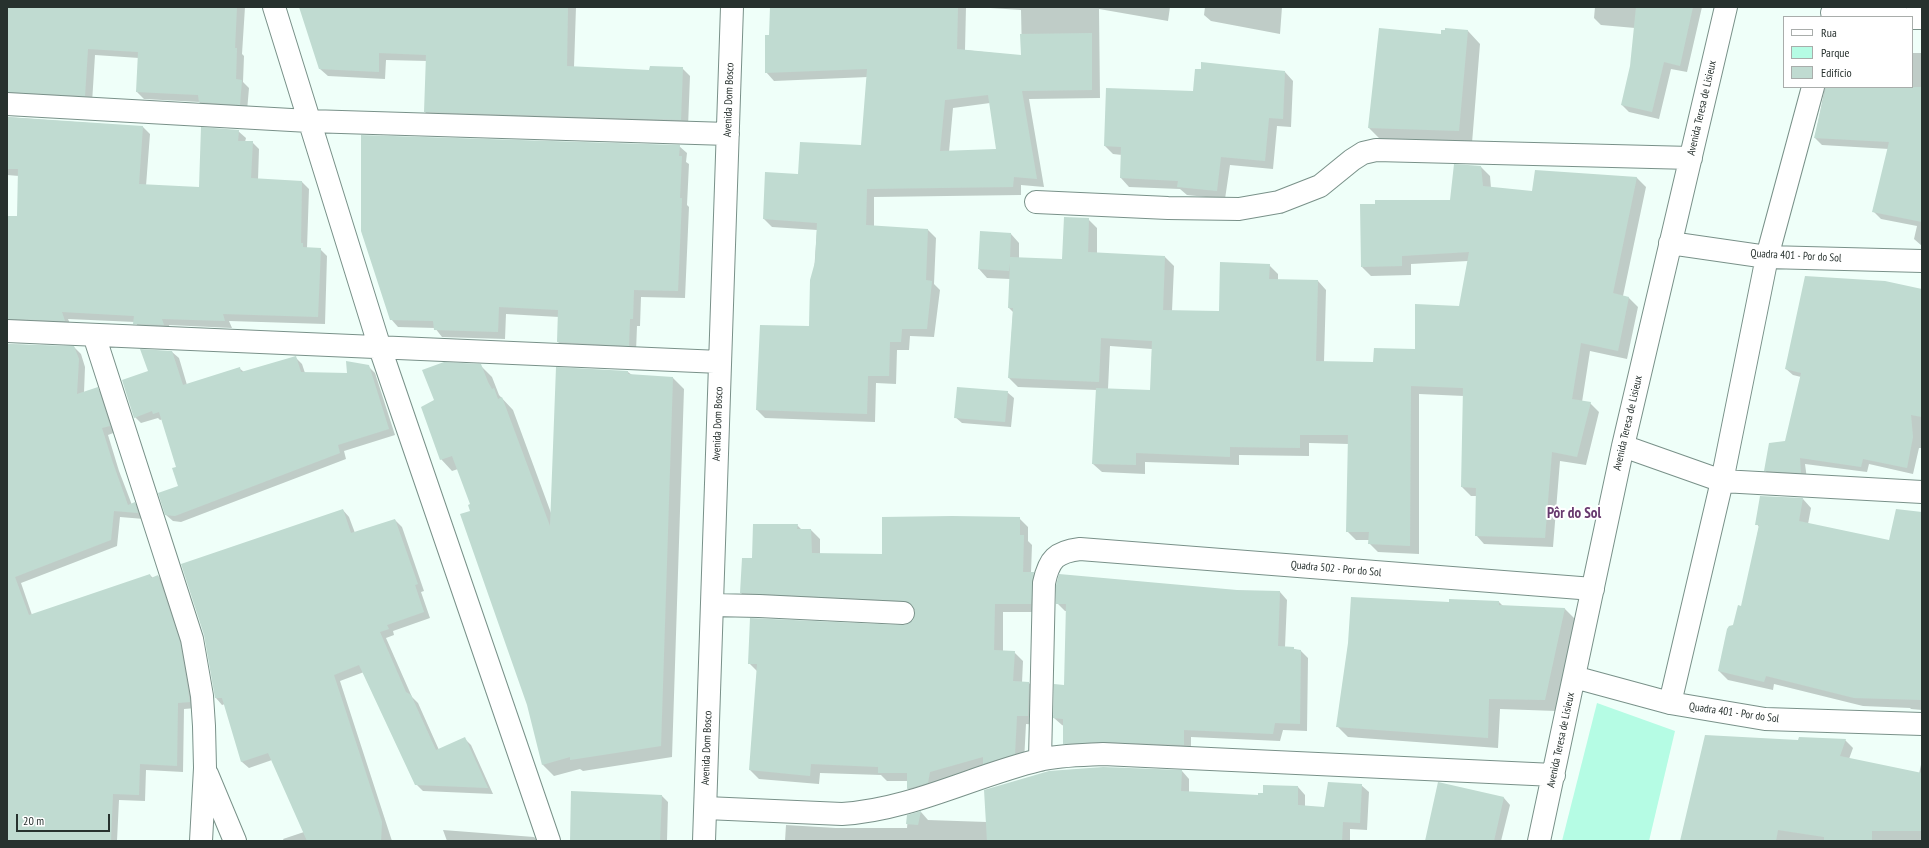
<!DOCTYPE html>
<meta charset="utf-8">
<style>
body{margin:0}
#map{position:relative;width:1929px;height:848px;overflow:hidden;background:#effff9;font-family:"PT Sans Narrow",sans-serif}
canvas{display:block}
.frame{position:absolute;inset:0;border:8px solid #27312e;pointer-events:none}
.legend{position:absolute;left:1783px;top:16px;width:130px;height:72px;box-sizing:border-box;background:#fff;border:1px solid #a9adab;margin:0;padding:5px 7px;list-style:none;font-size:12px;color:#27312e}
.legend li{display:flex;align-items:center;gap:8px;height:20px}
.legend b{width:20px;border:1px solid #a9adab}
.scale{position:absolute;left:16px;top:814px;width:94px;height:18px;box-sizing:border-box;border:2px solid #27312e;border-top:0;padding-left:5px;font-size:12px;line-height:14px;white-space:nowrap;color:#27312e;-webkit-text-stroke:3px #fff;paint-order:stroke}
</style>
<div id="map">
<canvas width="1929" height="848"></canvas>
<div class="frame"></div>
<ul class="legend">
<li><b style="height:5px;background:#fff"></b>Rua</li>
<li><b style="height:11px;background:#b5fce4"></b>Parque</li>
<li><b style="height:11px;background:#c0dbd1"></b>Edifício</li>
</ul>
<div class="scale">20 m</div>
</div>
<script>
const g = document.querySelector('canvas').getContext('2d');
g.lineJoin = 'round';
function fillPath(path, color) { g.fillStyle = color; g.fill(path, 'evenodd'); }
function strokePath(path, color, width, dash) { g.strokeStyle = color; g.lineWidth = width; g.lineCap = dash ? 'butt' : 'round'; g.setLineDash(dash || []); g.stroke(path); }
function drawText(font, color, halo, rows, align = 'center') {
  g.font = font + ' "PT Sans Narrow",sans-serif'; g.lineWidth = 4; g.setLineDash([]); g.textBaseline = 'middle'; g.strokeStyle = halo; g.fillStyle = color; for (const [text, x, y, turn = 0] of rows) {
    g.save(); g.translate(x, y); g.rotate((+turn || 0) * Math.PI / 180); g.textAlign = isNaN(turn) ? turn : align; if (halo) g.strokeText(text, 0, 0); g.fillText(text, 0, 0); g.restore();
  }
}
fillPath(new Path2D(`
 M1597,703L1675,731L1649,841H1562Z`), '#b5fce4');
fillPath(new Path2D(`
 M7,7H245L242,54L244,56L243,82L249,88L247,111L207,109L199,102L144,99L137,92L139,58L95,55L92,103L7,101Z
 M300,7H576L574,67L650,71L682,68L690,76L688,127L432,119L425,112L427,61L386,60L385,79L328,76L320,69Z
 M770,7H966L965,50L1022,56L1021,10L975,7H1170L1168,21L1099,9L1100,98L1029,99L1044,187L1021,185V195L874,197V227L928,230L936,238L934,284L940,290L934,337L910,336L909,350H897L896,384L876,383L875,422L765,418L757,410L810,327L817,230L772,227L764,219L799,175L862,146L868,77L774,81L766,72L770,36ZM990,103L997,150L949,152L953,108Z
 M1205,7H1282L1280,34L1211,21L1204,15Z
 M1595,7H1702L1687,72L1671,69L1659,119L1629,112L1622,105L1631,66L1635,28L1601,25L1594,18Z
 M1468,31L1480,44L1472,143L1381,140L1369,128L1442,35Z
 M1912,53H1922V246L1914,239L1917,226L1881,219L1873,211L1889,149L1822,145L1815,138L1825,87H1912Z
 M1285,72L1293,81L1291,127L1277,126L1273,169L1230,165L1225,199L1187,195L1180,189L1129,187L1121,178L1122,155L1113,154L1105,146L1194,92Z
 M7,117L143,127L150,134L146,186L200,188L238,131L246,138L245,142H252L259,149L258,180L302,182L309,189L307,248L320,249L327,256L325,324L229,321L232,328L169,325L171,332L142,331L135,322L68,319L72,328L7,322V217H18L19,176L7,175Z
 M679,146L687,153L686,162L689,164L687,205L689,207L685,298L641,297L640,326H637L636,352L565,349L558,342L559,317L506,314L505,339L442,337L435,328L398,327L391,319Z
 M1481,167L1490,176L1491,188L1533,192L1536,172L1637,178L1646,187L1623,296L1629,298L1638,307L1627,359L1590,351L1582,402L1590,403L1599,412L1586,465L1560,461L1553,547L1484,544L1476,535L1477,496H1471L1462,487L1464,396L1419,394V554L1378,552L1369,543L1370,540H1356L1347,531L1349,444L1309,443V456L1239,455V465L1145,462V474L1102,472L1093,464L1097,390L1018,387L1009,378L1013,312L1009,308L1010,279L987,278L979,269L981,232L1011,234L1019,243V258L1063,260L1088,219L1097,228V254L1165,257L1174,266L1172,311L1220,312L1269,265L1278,274V280L1318,281L1326,290L1324,362L1374,363L1416,350L1460,307L1468,261L1411,264V275L1371,276L1362,267L1450,201ZM1110,346L1152,349L1151,391L1108,389Z
 M1922,290V448H1919L1913,474L1869,464L1867,472L1805,464L1807,479L1771,477L1765,470L1786,442L1801,377L1793,375L1786,369Z
 M7,344L74,347L81,354L85,367L84,393L97,388L104,395L116,432L108,435L119,471L132,505L135,503L141,510L144,519L120,517L117,546L21,583L32,615L150,575L153,578L158,576L164,582L186,649L196,708L184,709L183,772L146,770L145,801L119,800L117,841H7Z
 M172,352L179,358L187,385L239,368L244,372L295,357L302,364L305,373L348,374L368,366L375,373L395,435L344,451L346,459L181,522L173,521L166,515L179,486L177,467L163,419L160,420L158,418L141,423L135,417L149,372Z
 M480,365L492,377L499,395L513,410L551,513L628,372L632,375L673,378L684,389L672,757L583,771L580,769L554,776L543,765L528,705L471,511V504L458,469L452,471L441,459L435,401Z
 M1007,392L1014,398L1011,427L962,423L955,417Z
 M1803,499L1811,508L1808,524L1890,542L1922,517V710L1911,709L1910,708L1863,706L1774,684L1773,690L1728,680L1719,671L1733,626L1742,607L1759,527L1757,524Z
 M343,510L349,517L355,533L395,520L402,527L424,591L421,592L430,618L393,631L394,635L386,638L412,697L418,703L439,750L465,739L471,745L493,794L423,791L416,784L364,672L340,681L392,841H284L283,839L304,832L272,760L249,768L242,762L225,704L222,705L216,698L205,635Z
 M1019,518L1028,527V541L1032,545L1031,573L1042,582L1040,612H1003V651L1014,652L1023,661L1022,683H1029L1038,692L1037,725L1026,724L1024,762L917,797L908,789V781H887L881,775L820,773L819,784L759,779L750,770L758,672L749,663L909,625L914,621L916,610L750,602L741,593L753,559L797,525L802,530H811L820,539V554L883,555Z
 M1237,591L1280,592L1287,600L1285,647L1301,651L1308,658L1307,731L1283,730L1280,741L1191,737V752L1072,751L1064,743V726L1062,725L1054,718L1065,686L1067,611H1065L1057,603Z
 M1499,602L1503,606L1565,609L1576,620L1556,711L1500,709L1498,748L1348,737L1337,726L1450,603Z
 M1845,740L1853,748L1849,759L1919,774L1922,760V841H1681L1799,741Z
 M1182,771L1189,779V792L1259,796L1298,787L1305,795V806L1325,808L1361,785L1369,792L1367,830L1350,829V841H785L786,825L836,828H907L908,816L921,812L928,820L987,822Z
 M1439,783L1504,798L1510,805L1501,841H1426Z
 M662,796L668,802L667,841H571Z
 M443,830L534,837L538,841H447Z`), '#0003');
fillPath(new Path2D(`
 M7,7H237L235,48H237L236,79L242,80L240,105L199,102L198,95L136,92L138,52L88,49L85,96L7,92Z
 M299,7H568L567,66L649,70L650,66L683,67L681,120L424,112L426,55L379,53V72L319,69Z
 M770,7H958L957,49L1021,55L1020,34L1092,33V90L1022,91L1037,179L1014,177L1013,187L867,189L866,225L928,229L926,280L932,281L927,329H902L901,342H890L889,376H868L867,414L756,410L760,325L809,326L810,280L815,262L817,223L763,219L765,172L798,174L800,142L861,145L867,69L765,73V35H769ZM988,95L996,149L940,151L945,100Z
 M1636,7H1693L1680,66L1664,62L1652,112L1621,105L1630,66Z
 M1379,28L1441,34V30H1445V28L1468,30L1459,131L1368,128Z
 M1201,62L1285,71L1283,119L1269,118L1265,161L1221,157L1217,191L1177,187L1178,181L1120,178L1121,147L1104,146L1106,88L1193,91L1195,69H1201Z
 M1826,87H1922V222L1872,212L1889,142L1814,138Z
 M7,117L143,126L139,184L199,187L201,127L239,130L238,141H253L251,178L302,181L301,243H303V247L321,248L318,317L223,314L225,321L162,319L164,325L133,324L134,316L62,312L65,321L7,319V216H17L18,169H7Z
 M361,135L680,145L679,156H682L680,198H682L678,291L634,290L633,319H630L629,346L557,342L558,310L499,307L498,332L434,330L433,321L390,320L361,231Z
 M1454,164L1481,166L1483,186L1532,191L1535,170L1637,177L1613,293L1629,297L1618,351L1581,343L1572,399L1591,402L1577,457L1552,452L1545,538L1475,536L1476,488L1461,487L1463,388L1411,386L1410,546L1368,544L1369,532H1346L1348,435H1300V448L1230,447V457L1136,453V465L1092,464L1096,388L1150,390L1152,341L1101,338L1099,382L1008,378L1013,308H1008L1010,263L1009,271L978,269L980,231L1011,233L1010,257L1062,259L1064,217L1089,218L1088,252L1165,256L1163,310L1219,311L1220,262L1270,264L1269,279L1318,280L1316,361L1373,362L1374,348L1415,349V304L1459,306L1469,252L1402,256V266L1361,267L1360,204H1375V200H1450Z
 M1805,276L1885,281L1922,289V417L1911,415L1913,437L1907,468L1863,459L1861,467L1800,458L1801,473L1764,471L1769,443L1785,441L1801,373L1785,369Z
 M7,344L74,346L79,359L77,394L98,387L110,426L102,428L113,463L128,505L135,502L138,513L114,511L111,540L15,577L29,615L150,574L151,578L158,575L180,642L190,702L178,703L177,766L140,764L139,795L113,794L111,841H7Z
 M140,349L172,351L183,385L240,367L241,372L296,356L301,372L347,373L346,361L369,365L389,429L338,445L340,453L175,516L165,515L158,493L178,486L172,468L176,467L159,412L153,414L152,411L134,418L122,380L148,371Z
 M444,362L481,364L488,382L492,389L494,388L498,399L502,397L550,526L556,367L628,371V374L673,377L661,746L570,760V757L542,765L527,705L460,514L470,511L468,505L470,504L452,456L440,460L421,407L434,400L422,370Z
 M957,387L1008,391L1005,422L954,418Z
 M1760,496L1803,498L1799,521L1889,540L1896,509L1922,512V700L1854,698L1766,676L1764,682L1718,671L1727,629L1729,626L1733,625L1738,605L1741,606L1759,525H1755Z
 M343,509L351,533L395,519L418,584L415,585L424,612L387,625L389,629L380,632L406,692L411,695L436,750L465,737L488,788L415,785L359,665L334,675L382,822L381,841H307L268,753L241,762L222,698H215L204,635L181,564Z
 M952,516L1020,517V535H1024L1023,572H1034L1031,604H995L994,650L1015,651L1013,681L1029,682L1028,716H1017L1015,754L983,764V757L930,772L928,783L907,789V773H878V767L811,764L810,776L749,770L757,664H748L750,618L902,625L908,624L913,620L915,613L914,608L910,603L904,601L740,593L742,558H752L753,524H798L797,529H811L812,553L882,554V517Z
 M1059,574L1237,590L1280,591L1278,646L1294,647V649L1301,650L1300,724L1275,723L1273,734L1184,730V745L1104,742L1063,744V719L1053,718L1054,684L1064,685L1066,604H1056V585Z
 M1351,597L1449,602V599L1499,601V605L1565,608L1545,700L1489,699L1488,738L1336,727L1348,643Z
 M1705,735L1798,740L1799,737L1846,739L1840,756L1922,773V831H1872V841H1824V837L1778,830L1776,841H1680Z
 M1103,767L1182,770L1181,791L1258,795V793H1263V785L1298,786V805L1324,807L1328,782L1362,784L1360,823L1343,822L1342,841H987L984,790L1049,771Z
 M1438,782L1504,797L1494,841H1425Z
 M571,791L662,795L660,841H570Z
 M921,811L918,825L906,824L907,815Z`), '#c0dbd1');
const minor = new Path2D(`
 M274,7L380,348L549,841
 M1832,13L1900,17
 M1912,18H1922
 M7,104L309,121L728,134
 M1036,202L1168,208L1239,209L1279,202L1320,186L1352,160L1363,153L1376,150L1691,158
 M1670,243L1767,257L1922,261
 M7,331L720,362
 M94,335L192,639L202,696L204,726L205,768L201,841
 M1623,446L1722,481L1922,492
 M712,605L759,606L903,613
 M1574,677L1670,703L1765,719L1922,724
 M1670,703L1722,481L1767,257L1813,87
 M1040,760L1044,583C1049,559 1056,552 1080,549L1593,589
 M207,774L235,841
 M706,808L842,814C910,810 973,776 1039,760C1059,755 1082,755 1103,754L1554,775
 M704,841L732,7
 M1539,841L1623,446L1726,7`);
strokePath(minor, '#799189', 24);
strokePath(minor, '#fff', 22);
drawText('11px', '#27312e', '#fff', [
 ["Avenida Dom Bosco",729,100,-88],
 ["Avenida Teresa de Lisieux",1702,108,-77],
 ["Quadra 401 - Por do Sol",1796,256,3],
 ["Avenida Teresa de Lisieux",1628,423,-77],
 ["Avenida Dom Bosco",718,424,-88],
 ["Quadra 502 - Por do Sol",1336,569,5],
 ["Quadra 401 - Por do Sol",1734,713,8],
 ["Avenida Teresa de Lisieux",1561,740,-78],
 ["Avenida Dom Bosco",707,748,-88]
]);
drawText('bold 15px', '#683a6f', '#fff', [
 ["Pôr do Sol",1574,514]
]);
</script>
